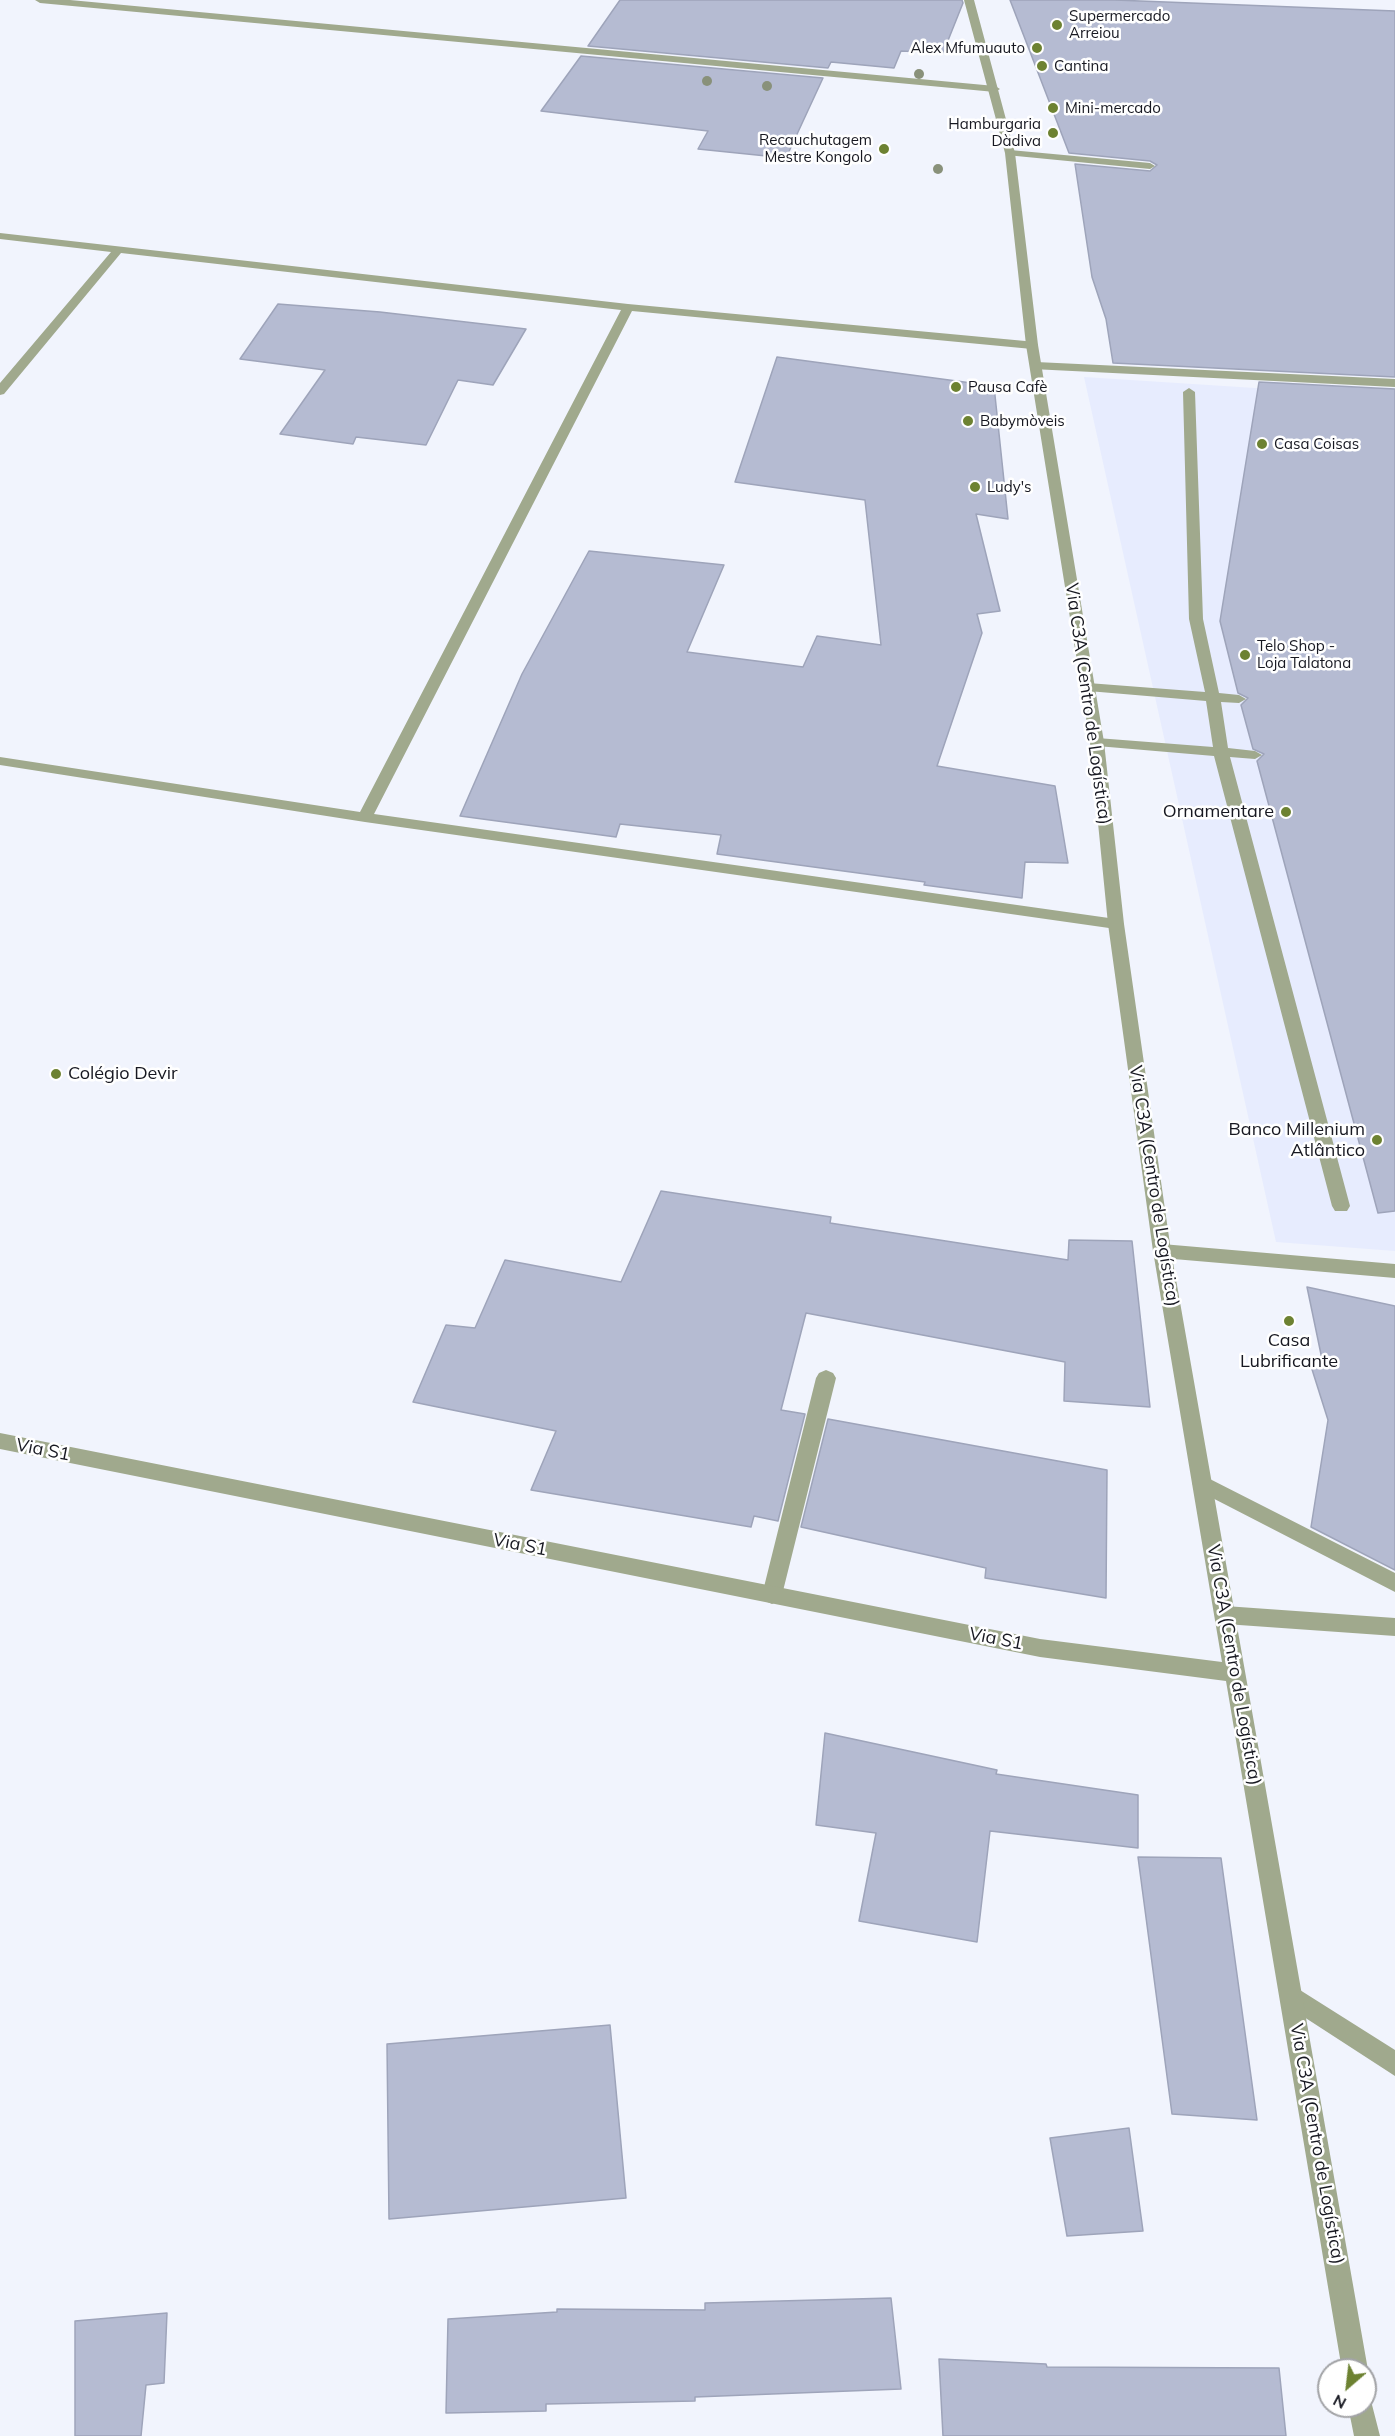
<!DOCTYPE html>
<meta charset="utf-8">
<style>
body{margin:0}
#map{position:relative;width:1395px;height:2436px;overflow:hidden;background:#f1f4fd;font-family:Mulish,sans-serif}
canvas{display:block}
.north{position:absolute;left:1317px;top:2358px;width:60px;height:60px;box-sizing:border-box;background:#fff;border:2px solid #a2a3a6;border-radius:50%;rotate:208deg;font-size:16px;font-weight:700;line-height:24px;text-align:center;color:#171821}
.north::after{content:'';display:block;margin:auto;width:21px;height:27px;background:#6d8232;clip-path:polygon(50% 0,100% 100%,50% 72%,0 100%)}
</style>
<div id="map">
<canvas width="1395" height="2436"></canvas>
<div class="north">N</div>
</div>
<script>
const g = document.querySelector('canvas').getContext('2d');
g.lineJoin = 'round';
function fillPath(path, color) { g.fillStyle = color; g.fill(path, 'evenodd'); }
function strokePath(path, color, width, dash) { g.strokeStyle = color; g.lineWidth = width; g.lineCap = dash ? 'butt' : 'round'; g.setLineDash(dash || []); g.stroke(path); }
function drawText(font, color, halo, rows, align = 'center') {
  g.font = font + ' Mulish,sans-serif'; g.lineWidth = 5; g.setLineDash([]); g.textBaseline = 'middle'; g.strokeStyle = halo; g.fillStyle = color; for (const [text, x, y, turn = 0] of rows) {
    g.save(); g.translate(x, y); g.rotate((+turn || 0) * Math.PI / 180); g.textAlign = isNaN(turn) ? turn : align; if (halo) g.strokeText(text, 0, 0); g.fillText(text, 0, 0); g.restore();
  }
}
fillPath(new Path2D(`
 M1084,377L1395,397V1251L1276,1242Z`), '#e7ecfe');
const building = new Path2D(`
 M620,0H962L963,3L943,53L901,51L894,68L831,62L828,68L588,46Z
 M1010,0H1115L1395,11V377L1113,363L1106,319L1092,277L1075,164L1150,171L1157,165L1150,161L1069,153Z
 M581,56L823,78L786,158L698,149L708,131L541,111Z
 M278,304L380,312L526,329L493,385L458,380L426,445L356,437L353,444L280,434L325,370L240,359Z
 M777,357L994,386L1008,519L976,514L1000,611L977,614L982,633L937,766L1055,786L1068,863L1025,862L1022,898L924,885L925,882L717,854L721,835L620,824L616,837L460,816L522,674L589,551L724,565L687,652L803,667L817,636L881,645L865,500L735,482Z
 M1259,382L1395,389V1211L1378,1213L1257,761L1264,754L1253,749L1241,705L1248,698L1238,693L1220,621Z
 M661,1191L831,1217L830,1223L1068,1260L1069,1240L1132,1241L1150,1407L1064,1401L1065,1362L806,1313L781,1410L805,1414L778,1521L754,1516L751,1527L531,1490L556,1431L413,1402L446,1325L475,1328L505,1260L621,1282Z
 M1307,1287L1395,1306V1570L1311,1527L1328,1420L1310,1363L1323,1364Z
 M828,1419L1107,1470L1106,1598L985,1578L986,1568L801,1527Z
 M825,1733L997,1770L996,1774L1138,1795V1848L990,1831L977,1942L859,1921L876,1833L816,1825Z
 M1138,1857L1221,1858L1257,2120L1172,2114Z
 M610,2025L626,2198L389,2219L387,2044Z
 M1129,2128L1143,2231L1067,2236L1050,2138Z
 M891,2298L901,2389L695,2397V2401L546,2404V2411L446,2413L448,2319L557,2312V2309L705,2310V2303Z
 M167,2313L164,2383L146,2385L141,2436H75V2321Z
 M939,2359L1046,2364L1047,2367L1279,2368L1286,2436H943Z`);
fillPath(building, '#b5bbd2');
strokePath(building, '#9ea4ba', 1.5);
fillPath(new Path2D(`
 M1010,150L1150,163L1155,166L1150,169L1006,155V151Z
 M1189,388L1195,392L1203,619L1219,693L1239,695L1246,699L1239,703L1221,702L1228,748L1255,751L1262,755L1255,759L1230,757L1350,1206L1347,1211H1335L1332,1206L1214,756L1097,746L1090,742L1097,738L1213,747L1206,701L1088,691L1081,687L1088,683L1205,692L1189,619L1183,392Z
 M826,1370L833,1373L836,1378L782,1595L779,1601L772,1604L765,1601L762,1595L816,1378L819,1373Z`), '#a0a98d');
fillPath(new Path2D(`
 M35,0H70L995,86L1000,89L995,92L40,3Z
 M0,233L628,304L1036,342L1038,345L1032,349L632,311L374,814L1116,919L1124,924L1116,929L365,822L0,765V757L360,812L621,310L121,253L4,394L0,395V383L111,252L0,239Z
 M1036,362L1395,379V387L1032,369L1030,366Z
 M1162,1244L1395,1264V1278L1162,1258L1156,1256L1153,1251L1156,1246Z
 M1202,1475L1395,1573V1592L1195,1489L1192,1483L1195,1477Z
 M1225,1606L1395,1618V1636L1225,1624L1218,1621L1215,1615L1218,1609Z
 M1292,1985L1395,2050V2076L1284,2004L1280,1996L1284,1988Z`), '#a0a98d');
fillPath(new Path2D(`
 M964,0H974L1015,153L1038,345L1104,742L1124,924L1171,1251L1368,2370L1365,2377V2370H1342L1226,1681L1040,1657L0,1449V1433L1040,1639L1222,1662L1153,1251L1108,924L1090,742L1026,345L1005,153Z
 M1365,2394L1370,2397L1380,2436H1354L1348,2406H1365Z`), '#a0a98d');
g.fillStyle = '#89917a';
for (const [x, y] of [
 [919,74],
 [707,81],
 [767,86],
 [938,169]
]) { g.beginPath(); g.arc(x, y, 5, 0, 2 * Math.PI); g.fill(); }
for (const [x, y, r, color] of [
 [1057,25,6,"#6d8232"],
 [1037,48,6,"#6d8232"],
 [1042,66,6,"#6d8232"],
 [1053,108,6,"#6d8232"],
 [1053,133,6,"#6d8232"],
 [884,149,6,"#6d8232"],
 [956,387,6,"#6d8232"],
 [968,421,6,"#6d8232"],
 [1262,444,6,"#6d8232"],
 [975,487,6,"#6d8232"],
 [1245,655,6,"#6d8232"],
 [1286,812,6,"#6d8232"],
 [56,1074,6,"#6d8232"],
 [1377,1140,6,"#6d8232"],
 [1289,1321,6,"#6d8232"]
]) { const dot = new Path2D(); dot.arc(x, y, r, 0, 2 * Math.PI); g.fillStyle = color; g.fill(dot); strokePath(dot, '#fff', 2); }
drawText('15px', '#171821', '#fff', [
 ["Supermercado",1069,16],
 ["Arreiou",1069,33],
 ["Alex Mfumuauto",1025,48,"right"],
 ["Cantina",1054,66],
 ["Mini-mercado",1065,108],
 ["Hamburgaria",1041,124,"right"],
 ["Dàdiva",1041,141,"right"],
 ["Recauchutagem",872,140,"right"],
 ["Mestre Kongolo",872,157,"right"],
 ["Pausa Cafè",968,387],
 ["Babymòveis",980,421],
 ["Casa Coisas",1274,444],
 ["Ludy's",987,487],
 ["Telo Shop -",1257,646],
 ["Loja Talatona",1257,663]
], 'left');
drawText('18px', '#171821', '#fff', [
 ["Via C3A (Centro de Logística)",1088,704,82],
 ["Via C3A (Centro de Logística)",1154,1186,81],
 ["Via S1",43,1450,11],
 ["Via S1",520,1545,11],
 ["Via S1",996,1639,11],
 ["Via C3A (Centro de Logística)",1234,1665,80],
 ["Via C3A (Centro de Logística)",1317,2144,80]
]);
drawText('18px', '#171821', '#fff', [
 ["Ornamentare",1274,812],
 ["Colégio Devir",68,1074,"left"],
 ["Banco Millenium",1365,1130],
 ["Atlântico",1365,1151],
 ["Casa",1289,1341,"center"],
 ["Lubrificante",1289,1362,"center"]
], 'right');
</script>
